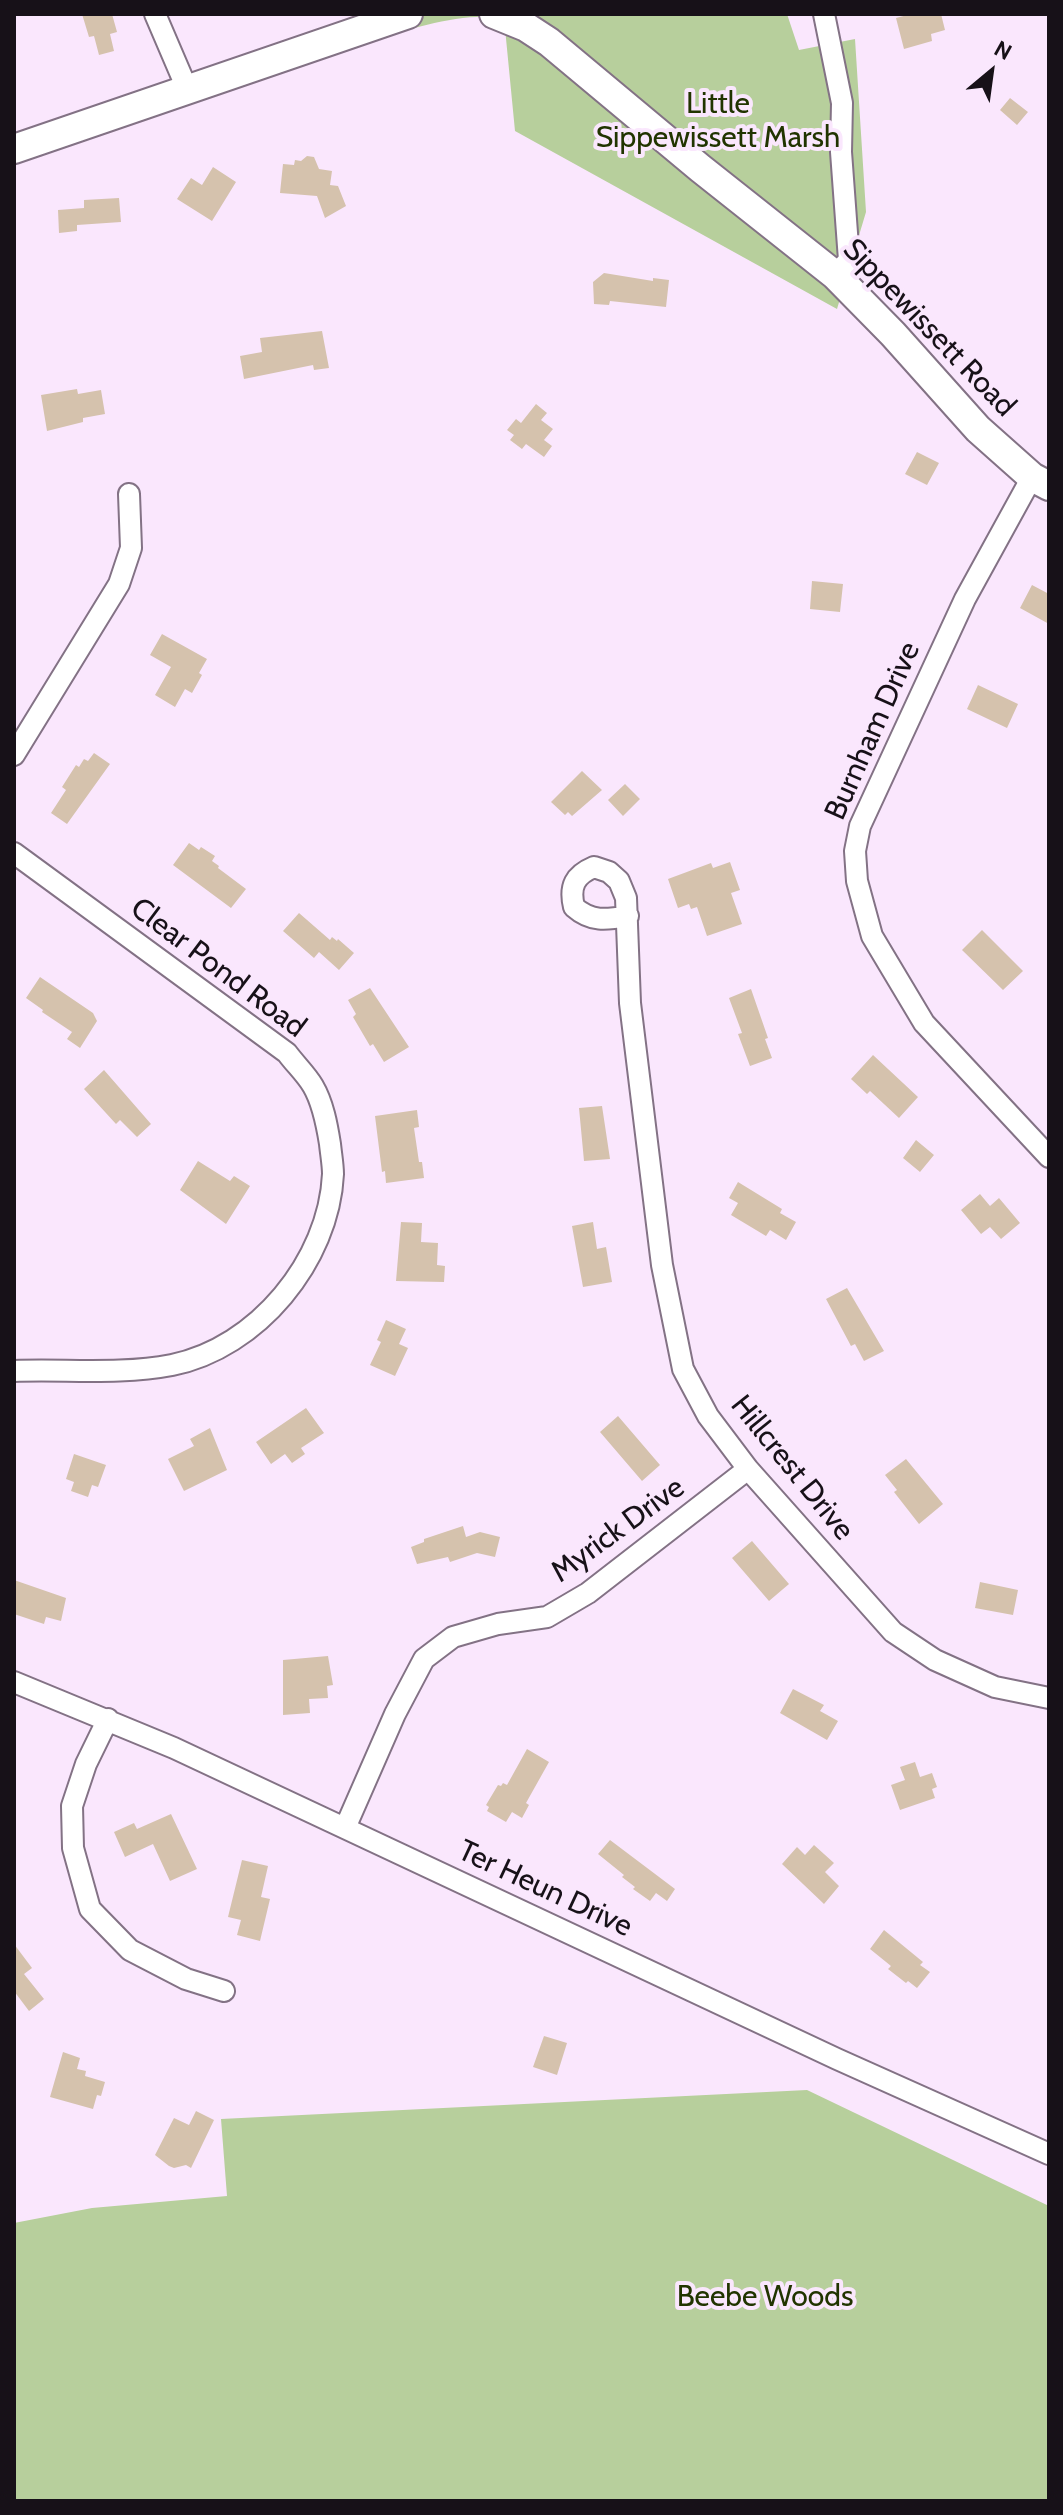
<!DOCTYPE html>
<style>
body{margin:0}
#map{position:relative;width:1063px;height:2515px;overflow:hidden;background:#fae7fd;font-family:Cabin,sans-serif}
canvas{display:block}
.frame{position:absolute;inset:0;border:16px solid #171118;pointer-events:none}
.north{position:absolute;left:951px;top:32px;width:80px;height:80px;-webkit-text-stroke:6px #fae7fd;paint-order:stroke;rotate:29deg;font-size:22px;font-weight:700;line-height:32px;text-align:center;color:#171118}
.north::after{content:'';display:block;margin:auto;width:28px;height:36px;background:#171118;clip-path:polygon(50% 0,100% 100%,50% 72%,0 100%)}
</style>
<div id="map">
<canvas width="1063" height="2515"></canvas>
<div class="frame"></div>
<div class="north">N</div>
</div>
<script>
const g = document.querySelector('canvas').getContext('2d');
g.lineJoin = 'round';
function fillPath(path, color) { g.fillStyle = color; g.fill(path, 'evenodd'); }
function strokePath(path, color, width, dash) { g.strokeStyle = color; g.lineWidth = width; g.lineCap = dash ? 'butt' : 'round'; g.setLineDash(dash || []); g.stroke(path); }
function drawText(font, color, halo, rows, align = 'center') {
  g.font = font + ' Cabin,sans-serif'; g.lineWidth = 8; g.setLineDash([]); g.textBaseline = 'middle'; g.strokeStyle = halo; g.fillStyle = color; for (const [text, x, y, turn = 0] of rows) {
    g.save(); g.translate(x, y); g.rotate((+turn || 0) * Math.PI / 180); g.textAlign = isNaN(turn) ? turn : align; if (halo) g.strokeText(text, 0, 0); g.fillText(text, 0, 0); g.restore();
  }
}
fillPath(new Path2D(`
 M365,14H787L799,50L855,39L866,212L837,309L515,131L504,18C460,12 414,28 372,41Z
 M807,2090L1049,2206V2501H14V2223L92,2208L227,2196L221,2119Z`), '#b7cf9c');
fillPath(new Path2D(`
 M82,14H112L117,32L110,34L114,51L99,55L94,36L89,37Z
 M911,14H941L945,30L931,34L932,41L904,49L896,18Z
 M1010,98L1028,112L1017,125L1000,110Z
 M307,156L314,157L319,169L332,171L330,185L338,186L346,206L325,218L317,196L280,193L283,164L294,165L295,160L301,161Z
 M213,167L236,182L212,221L177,199L191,178L202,185Z
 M119,198L121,222L77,225V231L59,233L58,210L84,208V200Z
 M604,273L653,281V278L669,280L666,307L610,301L609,305L594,304L593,282Z
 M322,331L329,368L314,370L313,365L244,379L240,356L262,352L260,338Z
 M77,389L78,394L101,390L105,414L83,418V422L47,431L41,395Z
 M536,404L547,413L541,420L553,429L544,440L552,446L544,457L526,444L522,449L510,440L514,435L507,430L516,419L521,423Z
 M917,452L939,463L927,485L905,474Z
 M812,581L843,584L840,612L810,609Z
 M1032,585L1049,594V624L1020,608Z
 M162,634L207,659L199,673L202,675L192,693L185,689L175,707L155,695L171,667L150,655Z
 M978,685L1018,704L1007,728L967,709Z
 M94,753L110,764L67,824L51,813L66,790L62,787L76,765L79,767L84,759L88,761Z
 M582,771L602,790L572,816L568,812L565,815L551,802Z
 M625,784L640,799L623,816L608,800Z
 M189,843L199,850L201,847L215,856L212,861L219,866L218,868L246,889L231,908L173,865Z
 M730,862L740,890L731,893L742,924L707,936L697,907L691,909L689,904L678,908L668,879L711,863L713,868Z
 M299,913L330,940L332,937L337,941L338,939L354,953L339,970L319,952L314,958L283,931Z
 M982,930L1023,971L1003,990L962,950Z
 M40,977L93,1013L97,1021L80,1048L67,1039L72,1032L42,1012L43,1010L26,998Z
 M370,988L409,1047L384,1062L373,1044L370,1046L353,1017L356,1014L348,1000Z
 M751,989L768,1038L765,1039L772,1058L750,1066L738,1034L742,1033L729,998Z
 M873,1055L918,1097L899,1118L870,1091L867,1094L851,1079Z
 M104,1070L151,1124L137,1137L120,1120L116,1124L84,1089Z
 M602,1106L610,1159L584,1161L579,1108Z
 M417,1110L419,1127L414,1128L419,1162H422L424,1178L386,1183L385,1171L382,1172L375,1116Z
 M916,1140L934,1155L920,1172L903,1158Z
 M198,1161L230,1181L234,1176L250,1186L226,1224L180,1190Z
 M738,1182L782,1209L780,1213L796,1222L786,1240L770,1230L766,1236L731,1215L738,1203L729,1198Z
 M980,1194L990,1206L999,1198L1020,1223L1001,1239L990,1227L981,1234L961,1210Z
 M401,1222L422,1223L421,1242L438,1243L437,1265L445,1266L444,1282L396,1281Z
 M593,1222L597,1249L606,1247L612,1282L583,1287L572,1226Z
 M847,1288L884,1351L864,1361L855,1344L851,1346L826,1299Z
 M386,1320L406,1329L399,1344L408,1348L395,1376L370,1365L381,1342L377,1340Z
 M306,1408L324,1433L301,1448L305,1454L292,1463L285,1454L271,1464L256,1442Z
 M618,1416L660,1465L642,1481L600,1432Z
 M210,1428L227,1470L184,1491L168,1459L194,1446L190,1439Z
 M74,1454L106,1465L98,1487L92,1485L88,1497L71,1491L74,1482L66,1479Z
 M906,1459L943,1504L919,1524L894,1492L897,1490L885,1475Z
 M463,1526L466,1537L480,1532L500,1537L495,1557L477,1553L450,1562L448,1557L417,1564L411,1547L424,1542V1539Z
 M752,1541L789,1584L769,1601L732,1558Z
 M14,1580L66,1598L61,1621L46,1617L44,1624L14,1614Z
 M980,1582L1018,1590L1013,1615L975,1608Z
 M328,1656L333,1685L327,1686L328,1698L309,1699L310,1713L283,1715V1660Z
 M793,1689L824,1705L820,1711L838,1721L827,1740L780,1713Z
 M527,1749L549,1762L526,1803L529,1805L522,1818L512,1812L506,1822L487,1811L489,1807L486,1805L498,1785L501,1786L503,1783L507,1785Z
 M915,1762L920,1777L932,1773L937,1787L932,1789L935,1798L900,1810L891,1785L905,1780L900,1767Z
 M171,1814L197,1869L170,1881L153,1844L125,1857L114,1832L134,1823L137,1829Z
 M610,1840L675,1889L667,1901L656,1893L650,1901L633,1889L635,1887L622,1877L624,1875L598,1854Z
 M814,1845L834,1863L825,1872L839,1886L824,1904L782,1864L797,1847L805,1855Z
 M242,1860L268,1866L261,1897L270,1899L260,1941L237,1935L241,1920L228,1917Z
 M884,1930L923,1962L920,1965L930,1972L917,1988L908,1981L906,1983L888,1969L891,1966L870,1949Z
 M14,1944L32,1968L24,1974L44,1999L29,2011L14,1991Z
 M544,2036L567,2043L557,2075L533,2067Z
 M63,2052L80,2058L77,2069L86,2071L85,2076L105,2082L101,2096L97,2095L93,2109L50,2097Z
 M196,2111L214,2120L191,2168L186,2165L174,2168L169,2166L155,2155L174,2118L189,2125Z`), '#d5c2ad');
const minor = new Path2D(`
 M155,14L188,91
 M824,14L842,103L841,152L849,260L835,275
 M1032,477L965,599L860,826L855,851L857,881L872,936L924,1023L1049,1157
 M14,755L119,584L131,548L129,494
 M14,853L287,1053C295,1064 306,1074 313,1086C323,1103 327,1125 330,1144C331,1154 333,1165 333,1174C329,1261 257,1348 172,1365C120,1375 66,1369 14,1371
 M628,916C606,920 591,922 574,907C569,886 575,875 594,867L609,872L619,881L626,898L630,1003L662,1265L683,1369L708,1416L748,1469L893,1632L935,1660L995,1687L1049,1698
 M14,1682L174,1748L837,2059L1049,2154
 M108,1719L86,1764L72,1806L73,1848L90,1909L130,1950L186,1979L224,1991
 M345,1828L395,1714L424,1659L453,1637L498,1624L547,1617L588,1593L748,1469`);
const secondary = new Path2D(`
 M494,14L526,27L549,42L700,168L835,275L893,334L978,429L1032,477L1049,486
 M14,149L408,14`);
strokePath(minor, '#837285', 24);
strokePath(secondary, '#837285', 32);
strokePath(minor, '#fff', 20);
strokePath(secondary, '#fff', 28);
drawText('30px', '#213400', '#fae7fd', [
 ["Little",718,104],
 ["Sippewissett Marsh",718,138],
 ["Beebe Woods",765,2297]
]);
drawText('30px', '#171118', '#fae7fd', [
 ["Sippewissett Road",929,328,46],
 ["Burnham Drive",873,731,-66],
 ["Clear Pond Road",218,968,37],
 ["Hillcrest Drive",792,1468,51],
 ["Myrick Drive",618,1530,-36],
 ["Ter Heun Drive",545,1889,25]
]);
</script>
